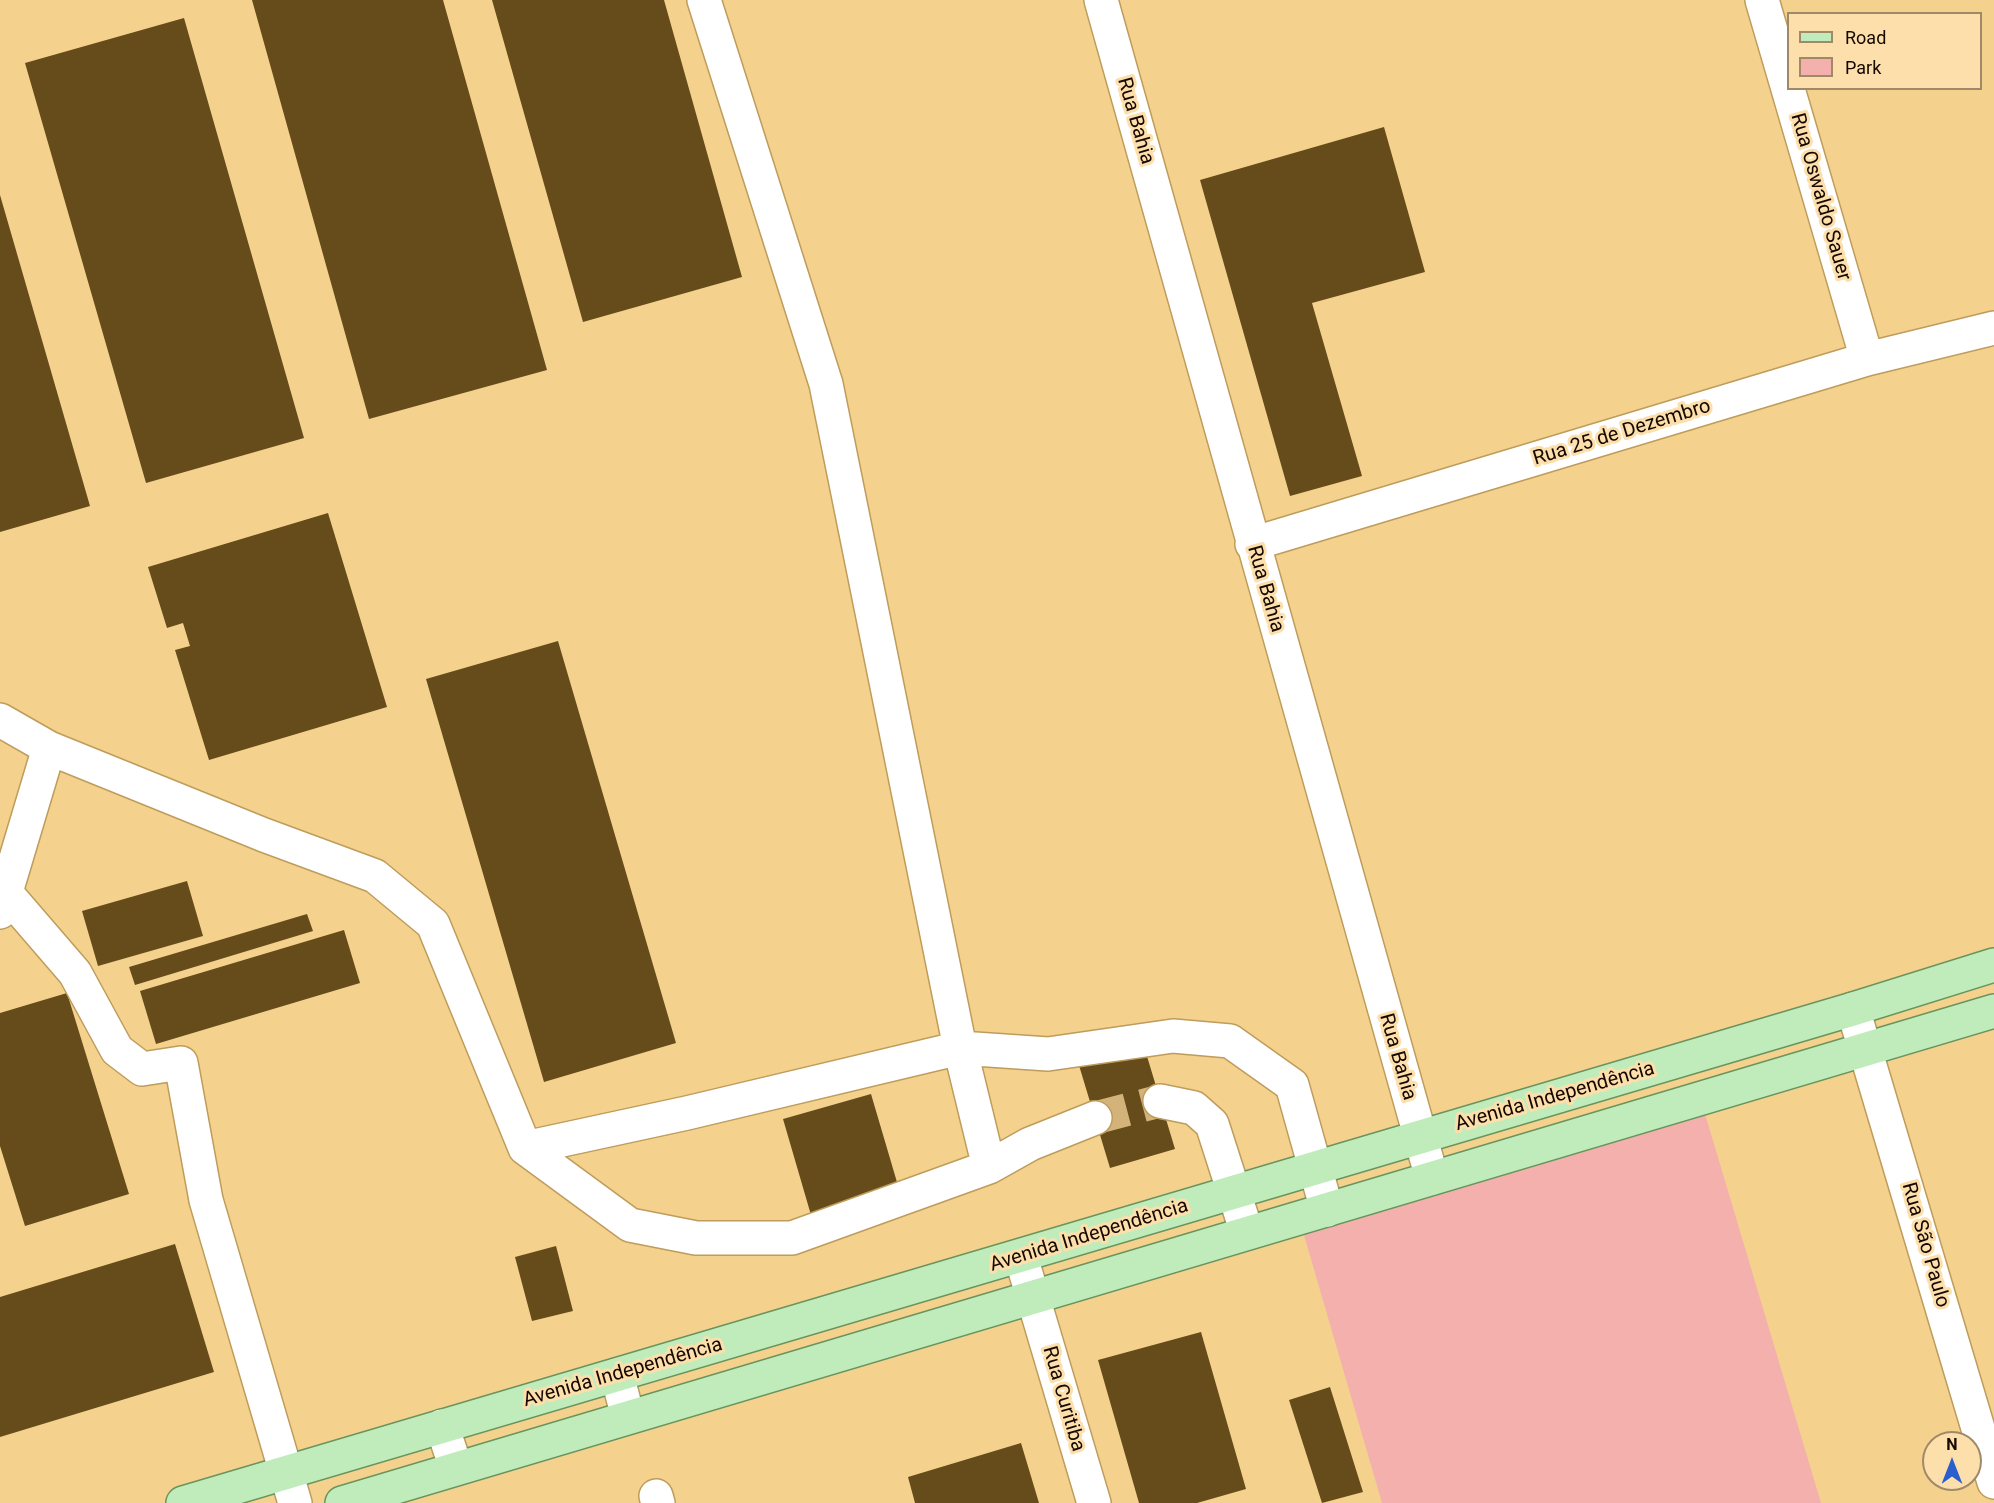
<!DOCTYPE html>
<meta charset="utf-8">
<style>
body{margin:0}
#map{position:relative;width:1994px;height:1503px;overflow:hidden;background:#f5d18e;font-family:Roboto,sans-serif}
canvas{display:block}
.legend{position:absolute;left:1787px;top:12px;width:195px;height:78px;box-sizing:border-box;background:#fcdfab;border:2px solid #a08967;margin:0;padding:8px 10px;list-style:none;font-size:18px;color:#150800}
.legend li{display:flex;align-items:center;gap:12px;height:30px}
.legend b{width:30px;border:2px solid #a08967}
.north{position:absolute;left:1922px;top:1431px;width:60px;height:60px;box-sizing:border-box;background:#fcdfab;border:2px solid #a08967;border-radius:50%;rotate:0deg;font-size:16px;font-weight:700;line-height:24px;text-align:center;color:#150800}
.north::after{content:'';display:block;margin:auto;width:21px;height:27px;background:#2a5fcd;clip-path:polygon(50% 0,100% 100%,50% 72%,0 100%)}
</style>
<div id="map">
<canvas width="1994" height="1503"></canvas>
<ul class="legend">
<li><b style="height:8px;background:#c0ecbc"></b>Road</li>
<li><b style="height:16px;background:#f3b0ac"></b>Park</li>
</ul>
<div class="north">N</div>
</div>
<script>
const g = document.querySelector('canvas').getContext('2d');
g.lineJoin = 'round';
function fillPath(path, color) { g.fillStyle = color; g.fill(path, 'evenodd'); }
function strokePath(path, color, width, dash) { g.strokeStyle = color; g.lineWidth = width; g.lineCap = dash ? 'butt' : 'round'; g.setLineDash(dash || []); g.stroke(path); }
function drawText(font, color, halo, rows, align = 'center') {
  g.font = font + ' Roboto,sans-serif'; g.lineWidth = 6; g.setLineDash([]); g.textBaseline = 'middle'; g.strokeStyle = halo; g.fillStyle = color; for (const [text, x, y, turn = 0] of rows) {
    g.save(); g.translate(x, y); g.rotate((+turn || 0) * Math.PI / 180); g.textAlign = isNaN(turn) ? turn : align; if (halo) g.strokeText(text, 0, 0); g.fillText(text, 0, 0); g.restore();
  }
}
fillPath(new Path2D(`
 M1700,1097L1821,1503H1382L1299,1218Z`), '#f3b0ac');
fillPath(new Path2D(`
 M252,0H443L547,370L369,419Z
 M492,0H664L742,277L583,322Z
 M184,18L304,438L146,483L25,63Z
 M1384,127L1425,272L1312,303L1362,476L1290,496L1200,180Z
 M0,195L90,506L0,532Z
 M328,513L387,707L209,760L175,650L190,646L183,623L167,628L148,567Z
 M558,641L676,1043L544,1082L426,679Z
 M187,881L203,936L98,966L82,911Z
 M307,914L313,931L135,985L129,967Z
 M344,930L360,983L156,1044L140,991Z
 M67,993L129,1194L25,1226L0,1146V1013Z
 M1143,1043L1175,1149L1110,1168L1078,1062Z
 M871,1094L899,1189L811,1215L783,1119Z
 M175,1244L214,1372L0,1437V1297Z
 M556,1246L573,1311L532,1321L515,1257Z
 M1201,1332L1246,1489L1197,1503H1139L1098,1360Z
 M1330,1387L1363,1492L1322,1503L1289,1400Z
 M1021,1443L1039,1503H915L908,1477Z`), '#654c1a');
strokePath(new Path2D(`
 M1095,1118L1160,1101`), '#d3b379', 33, [33, 16]);
const minor = new Path2D(`
 M704,0L826,384L960,1048L989,1167
 M1101,0L1432,1178
 M1762,0L1867,359
 M1252,544L1867,359L1994,328
 M0,720L49,748L264,835L375,876L433,924L525,1148L630,1225L696,1238H792L989,1167L1030,1144L1095,1118
 M7,894L75,973L117,1050L142,1069L181,1063L206,1200L295,1503
 M0,912L49,748
 M1853,1009L1994,1482
 M1160,1101L1194,1108L1212,1124L1247,1233
 M525,1148L687,1113L960,1048L1048,1054L1173,1036L1230,1041L1292,1085L1327,1210
 M1021,1257L1094,1503
 M617,1375L628,1417
 M442,1426L456,1468
 M656,1496L658,1503`);
const major = new Path2D(`
 M183,1503L1853,1009L1994,965
 M342,1503L1994,1011`);
strokePath(minor, '#be9c5b', 36);
strokePath(major, '#69945e', 36);
strokePath(minor, '#fff', 33);
strokePath(major, '#c0ecbc', 33);
drawText('20px', '#150800', '#fcdfab', [
 ["Rua Bahia",1135,121,74],
 ["Rua Oswaldo Sauer",1820,197,74],
 ["Rua 25 de Dezembro",1622,433,-17],
 ["Rua Bahia",1265,589,74],
 ["Rua Bahia",1397,1057,74],
 ["Avenida Independência",1555,1097,-16],
 ["Avenida Independência",1089,1236,-17],
 ["Rua São Paulo",1925,1245,74],
 ["Avenida Independência",623,1373,-16],
 ["Rua Curitiba",1063,1399,74]
]);
</script>
